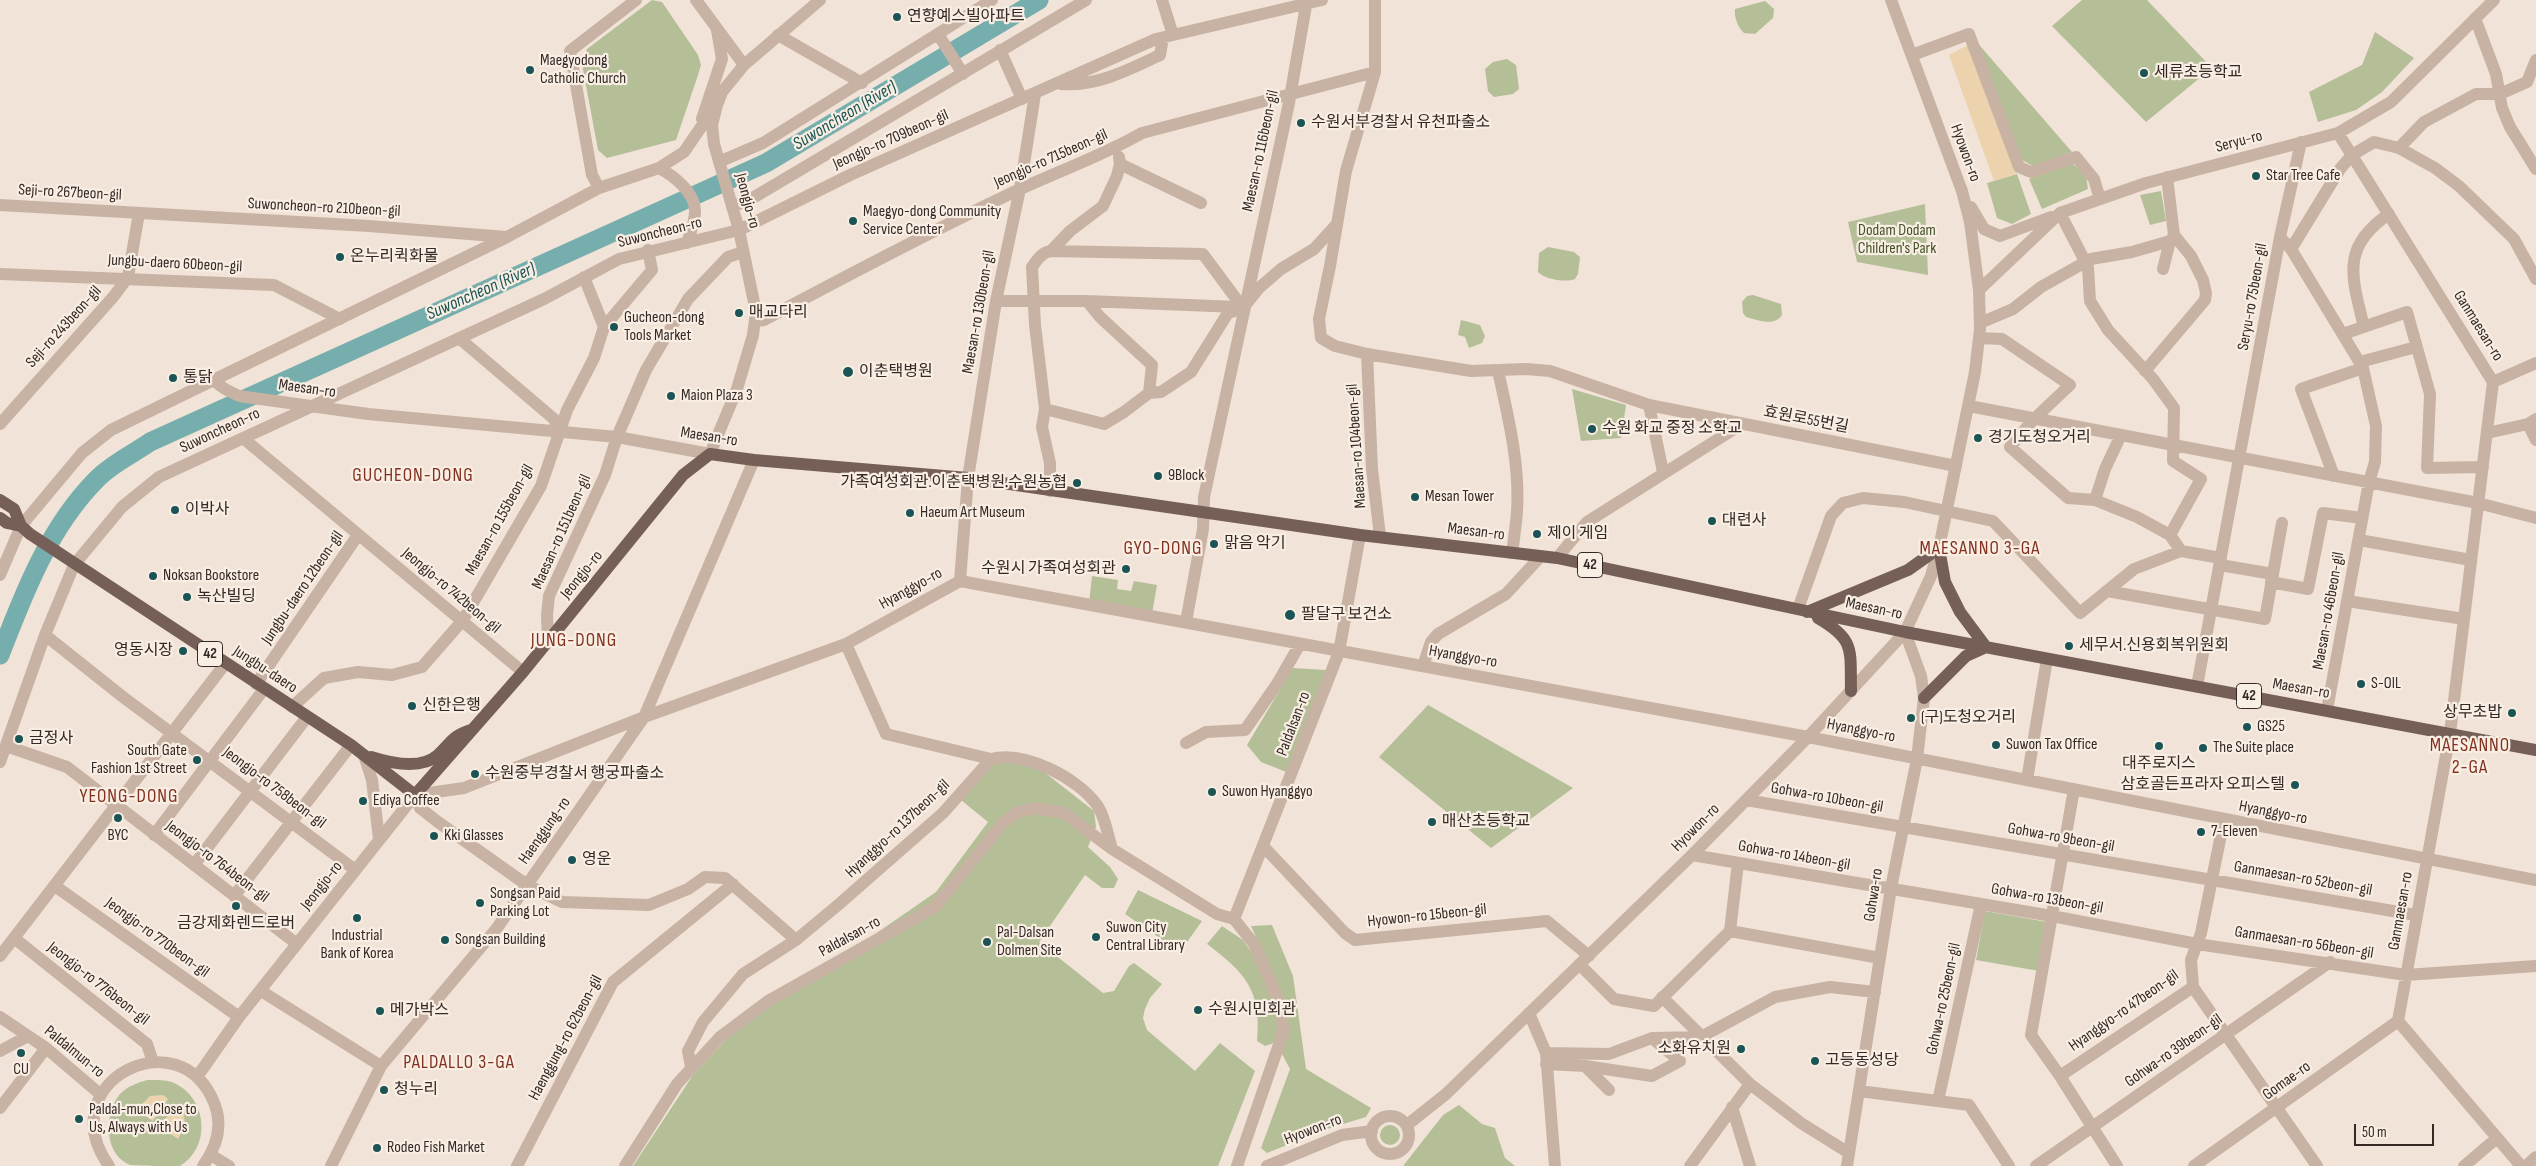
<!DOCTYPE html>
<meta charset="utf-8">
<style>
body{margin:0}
#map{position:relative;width:2536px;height:1166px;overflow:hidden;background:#f1e3d7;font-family:"Sofia Sans Condensed",sans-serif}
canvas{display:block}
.scale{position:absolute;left:2354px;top:1124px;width:80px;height:22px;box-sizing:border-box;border:2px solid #342925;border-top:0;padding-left:6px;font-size:15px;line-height:18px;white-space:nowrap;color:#342925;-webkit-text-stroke:4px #f9eee3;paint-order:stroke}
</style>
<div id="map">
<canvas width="2536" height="1166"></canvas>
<div class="scale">50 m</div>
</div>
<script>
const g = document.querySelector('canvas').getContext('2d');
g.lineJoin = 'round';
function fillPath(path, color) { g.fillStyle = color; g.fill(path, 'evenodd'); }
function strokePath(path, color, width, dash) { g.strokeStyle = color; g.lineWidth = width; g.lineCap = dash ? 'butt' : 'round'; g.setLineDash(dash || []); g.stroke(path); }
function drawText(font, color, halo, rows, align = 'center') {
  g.font = font + ' "Sofia Sans Condensed","Noto Sans KR",sans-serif'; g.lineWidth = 4.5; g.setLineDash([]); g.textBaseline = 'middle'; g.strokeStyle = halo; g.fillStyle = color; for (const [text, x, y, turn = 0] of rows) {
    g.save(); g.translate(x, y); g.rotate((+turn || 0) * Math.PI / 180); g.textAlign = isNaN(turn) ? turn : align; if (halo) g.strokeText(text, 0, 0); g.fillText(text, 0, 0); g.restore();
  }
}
fillPath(new Path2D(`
 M652,0L662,2L698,55L701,65L698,75L676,140L607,158L598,150L582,64L587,49Z
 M2082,0H2147L2212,68L2146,122L2052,26Z
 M1765,1L1774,9L1773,18L1755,34L1744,33C1738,28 1734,17 1735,9Z
 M2375,32L2414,58L2382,92L2356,110L2318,122L2309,92L2362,65Z
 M1975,40L2072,152L2033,166L2022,160Z
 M1507,59L1516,65L1519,89L1513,94L1494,97L1488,91L1485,69L1493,62Z
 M2073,164L2086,176L2088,189L2042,209L2029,179Z
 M2017,174L2031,214L2012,224L1997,218L1987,183Z
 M2161,191L2166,221L2150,225L2140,195Z
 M1925,204L1928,275L1857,262L1848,222Z
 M1548,247L1574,252L1580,257L1578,274L1575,279C1566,283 1544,279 1538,272L1539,253Z
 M1753,295L1781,304L1782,315C1774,327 1758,320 1746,317L1743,313L1742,302L1747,296Z
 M1461,320L1480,325L1485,336L1482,343L1469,348L1465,337L1458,335Z
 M1572,389L1626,405L1621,438L1581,441Z
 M1092,576L1118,580L1117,589L1131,591L1134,581L1157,585L1152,614L1089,603Z
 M1293,668L1326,670L1289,773L1261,762L1247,745Z
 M1428,705L1573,788L1491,848L1379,757Z
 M1000,758L1039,768L1094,811L1096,827L1088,847L1110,867L1118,879L1114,888H1102L1085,875L1039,942L1103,993L1114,991L1129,966L1134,963L1162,984L1150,998L1145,1009L1143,1018L1147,1030L1195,1071L1220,1043L1255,1071L1218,1166H633L693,1075L732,1033L936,892L988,822L961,800Z
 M1138,890L1202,921L1187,942L1167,943L1125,914Z
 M1985,911L2047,922L2039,971L1976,960Z
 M1272,925L1293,976L1306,1069L1371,1108L1366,1117L1327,1129L1267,1153L1261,1148L1290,1069L1282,1054L1273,974L1251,926Z
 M1222,926L1243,940L1256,959L1274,1003L1282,1031L1277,1042L1265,1046L1257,1041C1262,990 1245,973 1207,944Z
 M147,1080C158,1080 168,1079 178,1085C208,1102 210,1148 180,1166C168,1166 140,1166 130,1165C103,1154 104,1113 120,1094C128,1086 137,1083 147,1080Z
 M1459,1105L1482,1124L1495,1128L1505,1158L1515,1166H1403L1443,1115Z
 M1380 1135a10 10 0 1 1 20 0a10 10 0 1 1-20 0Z`), '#b4bf98');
fillPath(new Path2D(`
 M1968,45L2017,174L1994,181L1949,55Z
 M163,1095L168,1099L153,1121L136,1110L150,1096Z
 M176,1104C189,1110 185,1129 178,1139L160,1127Z`), '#edd3ad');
strokePath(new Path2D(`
 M0,655C24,593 49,527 97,479C111,464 133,454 150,442L766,163L1039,0`), '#76aead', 19);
strokePath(new Path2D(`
 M696,0L744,65
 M1162,0L1173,35
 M1375,0V72L1346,171L1330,266L1319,319L1321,338L1335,346L1367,354L1471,371L1526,369L1550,371L1649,405L1956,466
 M2475,18L2496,74L2502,108L2510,127L2536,169
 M938,34L963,74
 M778,35L862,83
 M1000,50L1022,99
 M1912,55L1969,34L2019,167L2031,172L2076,157L2094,179L2100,199
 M1061,84C1095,87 1129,70 1160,55L1163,38
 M702,119L722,59L717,30
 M2338,133L2493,382L2450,733L2398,1021
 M2399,148L2424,122L2476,94H2500L2527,82L2536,60
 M1119,157L1120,164L1201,203
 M721,161L763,143L992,0
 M659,168C674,176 696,193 695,212C695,222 690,234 687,243
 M599,188L592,175L570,51L636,0
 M0,205L369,226L506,237
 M732,207L751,199L1086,0
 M1971,207L1984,229L2000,236L2051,217
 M2060,213L2088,267L2090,301L2108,330L2153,379L2174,408L2173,461L2201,479L2170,535
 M2280,237L2291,249L2363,368L2376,426L2375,462L2369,482L2327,710
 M2291,249L2340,169L2352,155L2374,142L2399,148L2435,168L2459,186L2514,239L2536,279
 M1051,251L1203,254L1243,308
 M2091,259L2132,252L2170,241
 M2163,269L2170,241L2173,237
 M0,274L274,285L340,319
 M584,277L604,327
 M1979,290L2060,213L2146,183L2338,133L2391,102L2494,0
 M996,301H1087L1238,307
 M755,321L764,320C848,275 932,231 1018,190C1059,171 1102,156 1142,133L1375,72
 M1980,323L2013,309L2041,287L2082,264
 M2364,327C2352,277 2340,247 2389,214
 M2343,334L2407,312L2430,394L2427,468L2483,467
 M459,338L554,419L560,432
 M1979,338L2002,339L2070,385L2034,419L2010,447L2068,498L2095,500L2137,517L2170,535L2181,551
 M1367,354L1372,469L1380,536
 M2360,362L2416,347
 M1498,371C1508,416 1520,464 1517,511C1516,525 1514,539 1512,553
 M2145,371L2205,300L2206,293L2203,280L2191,256L2174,235L2167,177
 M214,381L225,389L239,396L368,414L617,437L710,454L737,389L753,335L756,312L739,230L714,144L712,125L717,105L722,92L744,65L820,0
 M2493,382L2536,363
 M1149,393L1161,392L1191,372L1228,313L1243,308L1259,288L1281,269L1314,249L1336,225
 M1649,405L1663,472
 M1969,406L2478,503L2536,518
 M1045,409L1104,424L1124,412L1149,393L1152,365L1100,317L1087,301
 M0,424L114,296L128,277L139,213
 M2528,424L2536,440
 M2487,433L2528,424L2536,419
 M244,439L523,672
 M2334,476L2301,389L2363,368
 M1050,491V463L1042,427L1045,409L1035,325L1032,267C1037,260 1042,252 1051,251L1070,231L1103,206L1117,176L1120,164
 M2095,500L2105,469L2121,435
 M2359,540L2471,560
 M1557,558L1587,522L1742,424
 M2220,565L2273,574
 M0,575L21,526L82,453L111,430L507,237L599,188L659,168L684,152L712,111
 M960,581L968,478L996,301L1020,189L1035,94
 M2271,582L2308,589L2323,513L2362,518
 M2107,591L2265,619L2282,523
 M2347,601L2464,619
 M1798,609L1831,516L1843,503L1863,498L1904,502L1993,521L2080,613L2134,569L2181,551L2221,558
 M1186,622L1203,529L1204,497L1289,103L1307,0
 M45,635L123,697L354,869
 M548,641L547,615L549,596L605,475L617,437L646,370L688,299L728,257L743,252
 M846,644L886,734L991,759C1024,750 1078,778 1097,805C1105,816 1108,836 1112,849
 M1423,666L1431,642L1438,634L1506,594L1541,556
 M256,684L358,535
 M2197,686L2280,237L2301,142
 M292,707L324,678L358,672L392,675L422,667L463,620L541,486L567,410L594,358L604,327L652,270L648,250
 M1186,743L1206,732L1245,730L1277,684L1300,644
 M6,746L67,767L297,944
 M364,755L372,780L379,839
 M0,762L45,635L74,565L122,507L159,477L544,299L619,259L739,230L850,175L1156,39L1322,0
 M2027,780L2047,659
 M2074,789L2031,1035L2060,1076L2117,1166
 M415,795L464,788L644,717L846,644L960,581L1808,737L2536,880
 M415,795L420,808L438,822L527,885L562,902L649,905L688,889L705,877L725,878L796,940
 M1746,800L2416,915
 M154,835L264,689
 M1264,847L1345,933L1355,940L1547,921L1589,956
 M1692,855L2052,916L2197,944L2406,975L2536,966
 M194,865L307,717
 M55,886L239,1017
 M234,896L351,745
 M1234,919L1339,652L1360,535
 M1730,931L1880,958
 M14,938L147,1044L153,1062
 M0,956L225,664
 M1580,965L1614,999L1654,1006L1730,931L1738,863
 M2193,987L2317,1166
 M2193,987L2191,960L2201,933L2224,820
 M261,991L381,1066
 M1662,997L1750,1084L1801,1123L1849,1153
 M1529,1013L1546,1053L1555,1166
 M0,1017L46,1048L100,1094
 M2398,1021L2521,1166
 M0,1051L28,1036
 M1546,1053L1609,1054L1652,1038L1701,1037L1775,997L1830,987L1875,992
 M1546,1064L1585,1066L1609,1090
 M1585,1066L1652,1076L1680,1061L1652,1038
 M691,1067L688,1051L703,1022L743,974L796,940L838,905L943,813L991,759
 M2060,1076L2193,987
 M197,1077L239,1017L415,795
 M1859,1091L1969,1105L2009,1166
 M1938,1101L1981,904
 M1732,1107L1750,1166
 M0,1108L46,1048
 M1371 1135a19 19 0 1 1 38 0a19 19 0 1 1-38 0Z
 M1407,1125L1446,1094L1692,855L1808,737L1905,632L1931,576L1939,548L1975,372L1980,329L1979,290L1970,222L1962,191L1891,0
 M211,1155L229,1166
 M109,1166C49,1082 181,1015 215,1105C223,1127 216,1148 203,1166
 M331,1166L381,1066L497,928L644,717L754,460
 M517,1166L613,982L733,884
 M625,1166L677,1084L720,1037L768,1001L935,907L1003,823L1016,813L1034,808L1064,813L1112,849L1217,914L1234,919L1254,944L1277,997L1284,1030L1237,1166
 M1267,1166L1342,1135L1372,1131
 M1690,1166L1750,1084
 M1847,1166L1891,888L1917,759L1924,698L1921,676L1905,632
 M2036,1166L2330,962
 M2194,1166L2398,1021
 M2464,1166L2497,1138
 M2526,1166L2536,1157`), '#c8b2a3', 12);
strokePath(new Path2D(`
 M0,500L14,509L21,526L30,534L351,745L415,795L523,672L683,475L710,454L754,460L968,478L1360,535L1557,558L1905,632L2536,750
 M0,518L7,523L21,526
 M1807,612L1908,570L1939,548L1945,582L1960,612L1986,647
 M1818,618C1856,640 1850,650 1851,691
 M1924,698L1966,656L1986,647
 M371,757C390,763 421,770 438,755C452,742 452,736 471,730`), '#765f56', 12);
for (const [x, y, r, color] of [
 [897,17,5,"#1b5455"],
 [530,70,5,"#1b5455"],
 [2144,73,5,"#1b5455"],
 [1301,123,5,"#1b5455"],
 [2256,176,5,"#1b5455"],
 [853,221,5,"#1b5455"],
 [340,257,5,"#1b5455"],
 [739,313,5,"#1b5455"],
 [614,327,5,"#1b5455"],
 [848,372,6,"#1b5455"],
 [173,378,5,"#1b5455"],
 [671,396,5,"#1b5455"],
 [1592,429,5,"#1b5455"],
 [1978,438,5,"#1b5455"],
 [1158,476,5,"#1b5455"],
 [1077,483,5,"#1b5455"],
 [1415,497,5,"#1b5455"],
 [175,510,5,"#1b5455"],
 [910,513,5,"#1b5455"],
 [1712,521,5,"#1b5455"],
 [1537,534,5,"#1b5455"],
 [1214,544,5,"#1b5455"],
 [1126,569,5,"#1b5455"],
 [153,576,5,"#1b5455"],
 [187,597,5,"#1b5455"],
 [1290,615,6,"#1b5455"],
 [2069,646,5,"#1b5455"],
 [183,651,5,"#1b5455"],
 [2361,684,5,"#1b5455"],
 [412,706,5,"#1b5455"],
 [2512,713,5,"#1b5455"],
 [1911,718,5,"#1b5455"],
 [2247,727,5,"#1b5455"],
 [19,739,5,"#1b5455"],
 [1996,745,5,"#1b5455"],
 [2159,746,5,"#1b5455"],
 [2203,748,5,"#1b5455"],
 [197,760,5,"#1b5455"],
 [475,774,5,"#1b5455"],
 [2295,785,5,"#1b5455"],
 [1212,792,5,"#1b5455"],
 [363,801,5,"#1b5455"],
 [118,818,5,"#1b5455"],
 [1432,822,5,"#1b5455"],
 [2201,832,5,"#1b5455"],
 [434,836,5,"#1b5455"],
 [572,860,5,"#1b5455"],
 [480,903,5,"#1b5455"],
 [236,906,5,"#1b5455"],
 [357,918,5,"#1b5455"],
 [1096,937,5,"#1b5455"],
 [445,940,5,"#1b5455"],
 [987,942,5,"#1b5455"],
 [1198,1010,5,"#1b5455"],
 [380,1011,5,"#1b5455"],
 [1741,1049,5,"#1b5455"],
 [21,1053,5,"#1b5455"],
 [1815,1061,5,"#1b5455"],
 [384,1090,5,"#1b5455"],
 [79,1119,5,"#1b5455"],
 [377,1148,5,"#1b5455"]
]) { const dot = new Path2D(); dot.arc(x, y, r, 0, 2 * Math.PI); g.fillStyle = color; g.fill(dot); strokePath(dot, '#f9eee3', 2); }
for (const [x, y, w] of [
 [1590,565,25],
 [210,654,25],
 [2249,696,25]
]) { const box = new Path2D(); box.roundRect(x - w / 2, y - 12.5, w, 25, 4); g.fillStyle = '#f9eee3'; g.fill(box); strokePath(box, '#342925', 1); }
drawText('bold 15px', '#342925', null, [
 ["42",1590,565],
 ["42",210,654],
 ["42",2249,696]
]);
drawText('16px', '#342925', '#f9eee3', [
 ["연향예스빌아파트",907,17],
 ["Maegyodong",540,61],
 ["Catholic Church",540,79],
 ["세류초등학교",2154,73],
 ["수원서부경찰서 유천파출소",1311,123],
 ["Star Tree Cafe",2266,176],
 ["Maegyo-dong Community",863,212],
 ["Service Center",863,230],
 ["온누리퀵화물",350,257],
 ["매교다리",749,313],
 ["Gucheon-dong",624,318],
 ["Tools Market",624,336],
 ["이춘택병원",859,372],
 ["통닭",183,378],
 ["Maion Plaza 3",681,396],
 ["수원 화교 중정 소학교",1602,429],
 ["경기도청오거리",1988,438],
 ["9Block",1168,476],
 ["가족여성회관.이춘택병원.수원농협",1067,483,"right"],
 ["Mesan Tower",1425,497],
 ["이박사",185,510],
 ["Haeum Art Museum",920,513],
 ["대련사",1722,521],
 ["제이 게임",1547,534],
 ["맑음 악기",1224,544],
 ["수원시 가족여성회관",1116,569,"right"],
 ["Noksan Bookstore",163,576],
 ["녹산빌딩",197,597],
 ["팔달구 보건소",1301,615],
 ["세무서.신용회복위원회",2079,646],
 ["영동시장",173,651,"right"],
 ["S-OIL",2371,684],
 ["신한은행",422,706],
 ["상무초밥",2502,713,"right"],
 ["(구)도청오거리",1921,718],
 ["GS25",2257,727],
 ["금정사",29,739],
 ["Suwon Tax Office",2006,745],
 ["The Suite place",2213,748],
 ["South Gate",187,751,"right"],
 ["Fashion 1st Street",187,769,"right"],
 ["대주로지스",2159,764,"center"],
 ["수원중부경찰서 행궁파출소",485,774],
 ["삼호골든프라자 오피스텔",2285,785,"right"],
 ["Suwon Hyanggyo",1222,792],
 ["Ediya Coffee",373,801],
 ["매산초등학교",1442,822],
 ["7-Eleven",2211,832],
 ["BYC",118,836,"center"],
 ["Kki Glasses",444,836],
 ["영운",582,860],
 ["Songsan Paid",490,894],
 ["Parking Lot",490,912],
 ["금강제화렌드로버",236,924,"center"],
 ["Suwon City",1106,928],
 ["Central Library",1106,946],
 ["Pal-Dalsan",997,933],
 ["Dolmen Site",997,951],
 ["Industrial",357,936,"center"],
 ["Bank of Korea",357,954,"center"],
 ["Songsan Building",455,940],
 ["수원시민회관",1208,1010],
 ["메가박스",390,1011],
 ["소화유치원",1731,1049,"right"],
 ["고등동성당",1825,1061],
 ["CU",21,1070,"center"],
 ["청누리",394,1090],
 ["Paldal-mun,Close to",89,1110],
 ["Us, Always with Us",89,1128],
 ["Rodeo Fish Market",387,1148]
], 'left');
drawText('16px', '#342925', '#f9eee3', [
 ["Jeongjo-ro 709beon-gil",891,140,-24],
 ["Seryu-ro",2239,142,-15],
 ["Maesan-ro 116beon-gil",1261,151,-78],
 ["Hyowon-ro",1965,153,70],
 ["Jeongjo-ro 715beon-gil",1051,159,-24],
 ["Seji-ro 267beon-gil",70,193,3],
 ["Jeongjo-ro",747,201,75],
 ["Suwoncheon-ro 210beon-gil",324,208,3],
 ["Suwoncheon-ro",660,233,-14],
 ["Jungbu-daero 60beon-gil",175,264,3],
 ["Seryu-ro 75beon-gil",2253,297,-80],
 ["Maesan-ro 130beon-gil",979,312,-80],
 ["Ganmaesan-ro",2478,326,58],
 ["Seji-ro 243beon-gil",64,327,-48],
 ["Maesan-ro",307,389,8],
 ["효원로55번길",1806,420,11],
 ["Suwoncheon-ro",220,431,-25],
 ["Maesan-ro",709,437,9],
 ["Maesan-ro 104beon-gil",1357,446,-94],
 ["Maesan-ro 155beon-gil",500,520,-61],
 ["Maesan-ro 151beon-gil",562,532,-66],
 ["Maesan-ro",1476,532,7],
 ["Jeongjo-ro",582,575,-51],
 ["Jungbu-daero 12beon-gil",303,588,-56],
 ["Hyanggyo-ro",911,589,-29],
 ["Jeongjo-ro 742beon-gil",451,591,40],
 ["Maesan-ro",1874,609,12],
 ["Maesan-ro 46beon-gil",2329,611,-80],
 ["Hyanggyo-ro",1463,657,10],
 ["Jungbu-daero",265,670,33],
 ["Maesan-ro",2301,689,10],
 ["Paldalsan-ro",1294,724,-69],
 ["Hyanggyo-ro",1861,731,11],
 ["Jeongjo-ro 758beon-gil",274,788,37],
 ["Gohwa-ro 10beon-gil",1827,798,10],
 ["Hyanggyo-ro",2273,813,11],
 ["Hyowon-ro",1696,828,-45],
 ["Hyanggyo-ro 137beon-gil",898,829,-43],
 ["Haenggung-ro",545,831,-55],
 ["Gohwa-ro 9beon-gil",2061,838,10],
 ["Gohwa-ro 14beon-gil",1794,856,10],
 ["Jeongjo-ro 764beon-gil",217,862,37],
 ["Ganmaesan-ro 52beon-gil",2303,879,10],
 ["Jeongjo-ro",322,886,-52],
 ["Gohwa-ro",1874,895,-81],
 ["Gohwa-ro 13beon-gil",2047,899,10],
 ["Ganmaesan-ro",2401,911,-80],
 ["Hyowon-ro 15beon-gil",1427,916,-6],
 ["Paldalsan-ro",850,937,-29],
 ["Jeongjo-ro 770beon-gil",157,938,36],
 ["Ganmaesan-ro 56beon-gil",2304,943,9],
 ["Jeongjo-ro 776beon-gil",98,984,38],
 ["Gohwa-ro 25beon-gil",1944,999,-78],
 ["Hyanggyo-ro 47beon-gil",2124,1011,-35],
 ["Haenggung-ro 62beon-gil",566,1038,-62],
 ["Gohwa-ro 39beon-gil",2174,1051,-35],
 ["Paldalmun-ro",74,1052,39],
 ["Gomae-ro",2287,1081,-36],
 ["Hyowon-ro",1313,1130,-21]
]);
drawText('16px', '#455229', '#f9eee3', [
 ["Dodam Dodam",1897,231],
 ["Children's Park",1897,249]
]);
drawText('italic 18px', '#1b5455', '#f9eee3', [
 ["Suwoncheon (River)",845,116,-31],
 ["Suwoncheon (River)",481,292,-24]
]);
g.letterSpacing = '1px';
drawText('19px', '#82301f', '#f9eee3', [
 ["GUCHEON-DONG",413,476],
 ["GYO-DONG",1163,549],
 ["MAESANNO 3-GA",1980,549],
 ["JUNG-DONG",574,641],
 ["MAESANNO",2470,746],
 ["2-GA",2470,768],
 ["YEONG-DONG",129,797],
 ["PALDALLO 3-GA",459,1063]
]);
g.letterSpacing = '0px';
</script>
